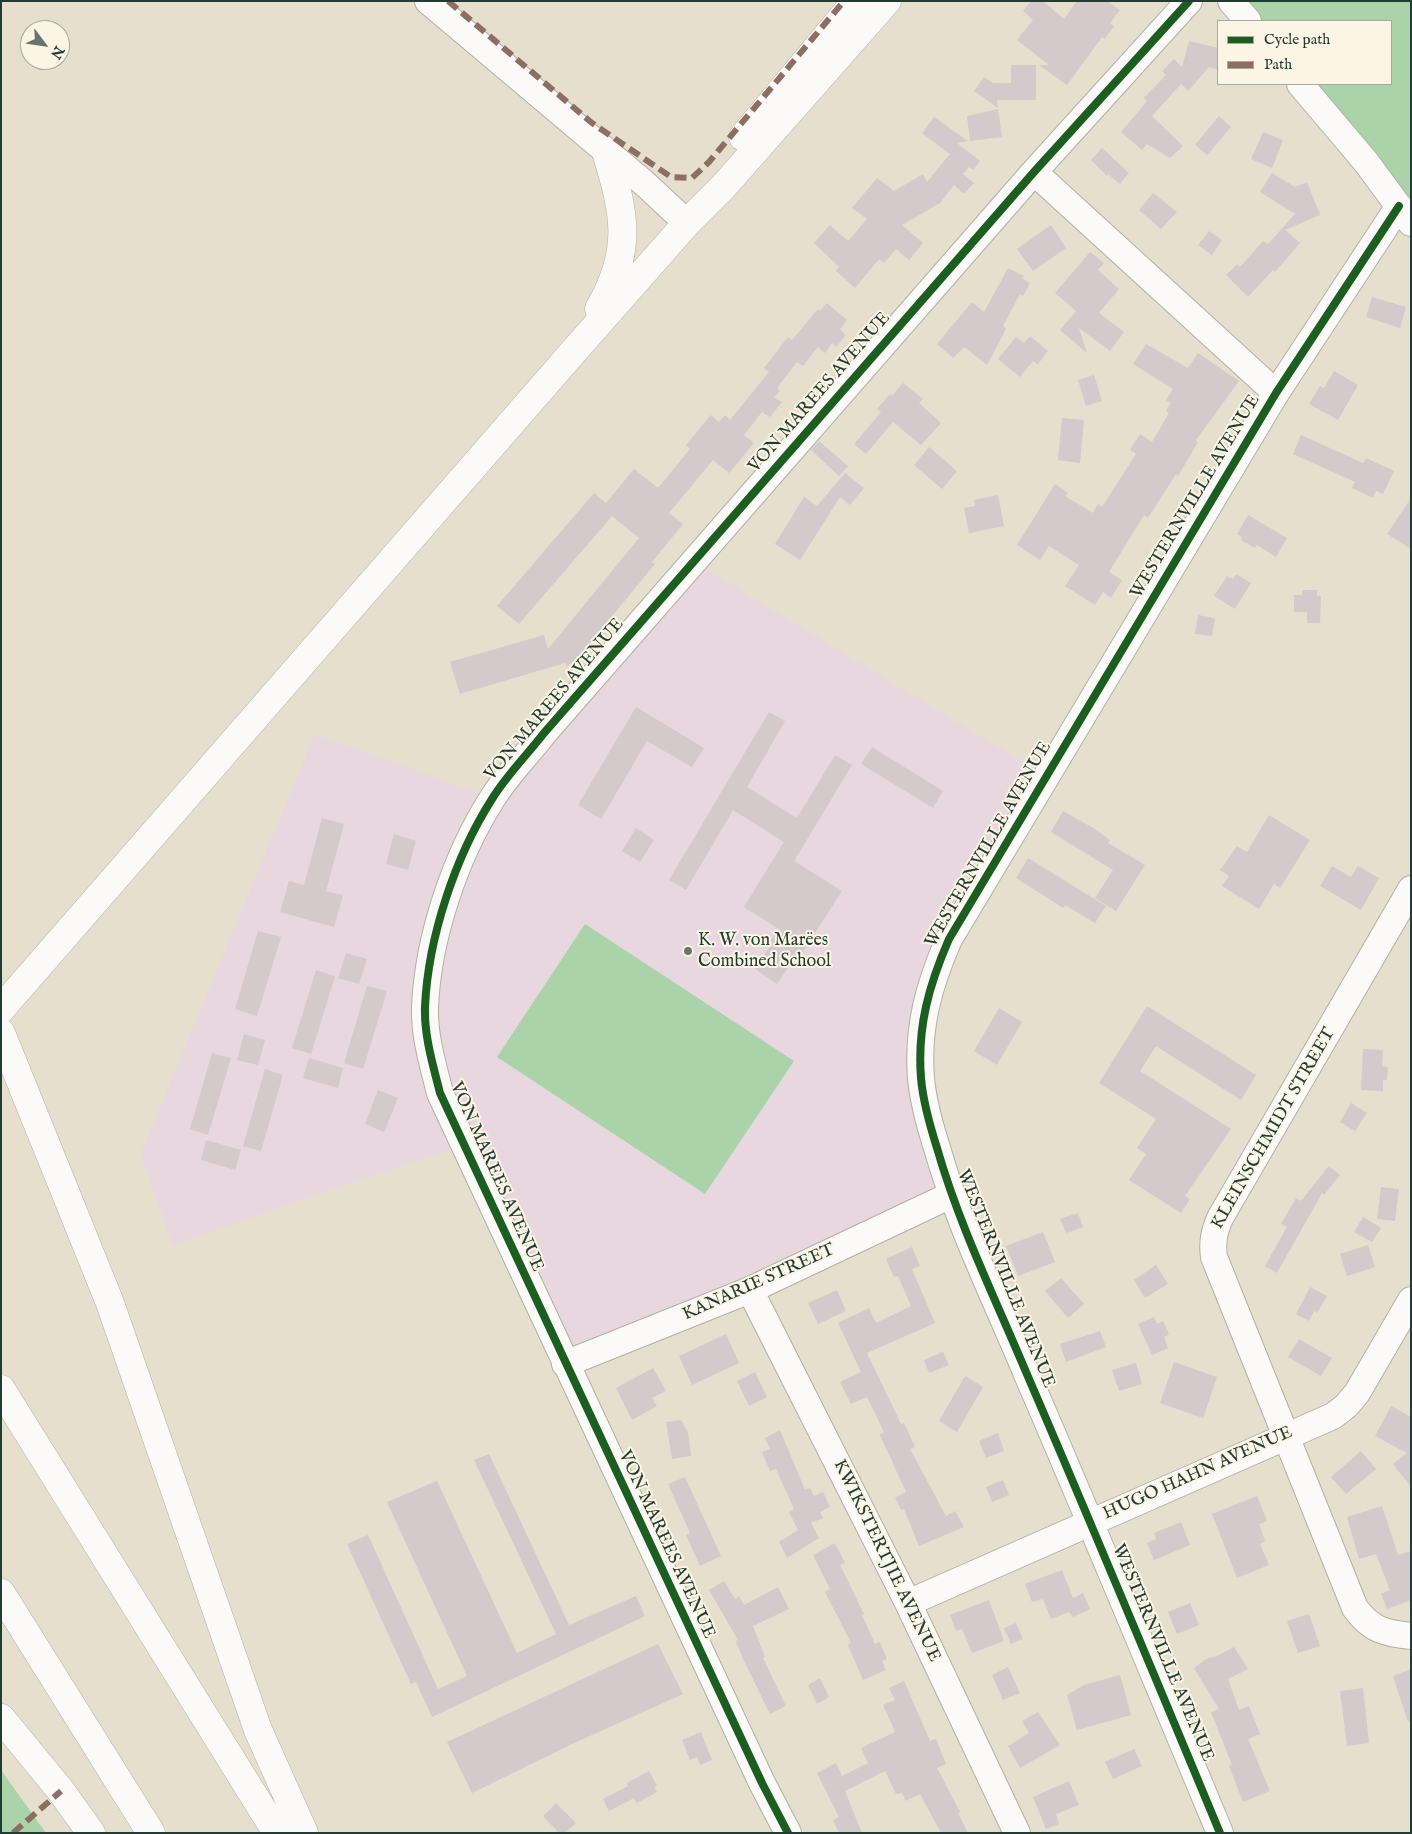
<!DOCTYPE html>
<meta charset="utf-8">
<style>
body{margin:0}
#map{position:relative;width:1412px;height:1834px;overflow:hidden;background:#e6dfce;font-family:"IM FELL English",serif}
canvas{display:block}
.frame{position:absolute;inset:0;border:2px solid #1f3d34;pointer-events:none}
.legend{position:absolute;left:1217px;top:20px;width:175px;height:65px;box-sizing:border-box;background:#fcf5e5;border:1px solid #a4ab9e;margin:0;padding:6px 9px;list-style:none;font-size:15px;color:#1f3d34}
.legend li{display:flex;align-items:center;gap:10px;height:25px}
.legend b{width:25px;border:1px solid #a4ab9e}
.north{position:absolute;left:20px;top:20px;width:50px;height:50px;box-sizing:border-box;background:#fcf5e5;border:1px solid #a4ab9e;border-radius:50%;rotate:121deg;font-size:14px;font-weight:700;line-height:20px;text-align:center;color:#1f3d34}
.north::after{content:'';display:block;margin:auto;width:18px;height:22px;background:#65766a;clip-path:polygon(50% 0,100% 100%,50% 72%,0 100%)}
</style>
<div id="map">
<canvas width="1412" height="1834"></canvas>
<div class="frame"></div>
<ul class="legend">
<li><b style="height:6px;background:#1b5e20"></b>Cycle path</li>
<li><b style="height:6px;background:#8d6e63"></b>Path</li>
</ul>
<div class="north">N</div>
</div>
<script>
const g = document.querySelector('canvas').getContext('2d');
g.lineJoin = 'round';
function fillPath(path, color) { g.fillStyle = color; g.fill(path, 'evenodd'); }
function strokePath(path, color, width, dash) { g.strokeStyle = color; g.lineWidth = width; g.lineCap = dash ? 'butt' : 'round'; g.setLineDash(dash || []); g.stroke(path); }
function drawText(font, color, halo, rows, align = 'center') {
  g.font = font + ' "IM FELL English",serif'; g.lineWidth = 4; g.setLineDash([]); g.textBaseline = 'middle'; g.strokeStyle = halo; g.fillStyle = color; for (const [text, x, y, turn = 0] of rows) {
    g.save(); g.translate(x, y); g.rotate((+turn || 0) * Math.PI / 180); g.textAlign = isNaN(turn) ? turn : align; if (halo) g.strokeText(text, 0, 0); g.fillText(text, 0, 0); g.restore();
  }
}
fillPath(new Path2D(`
 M694,562L1046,776L949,939L920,1040L951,1195L565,1364L462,1145L172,1245L141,1153L315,734L492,798Z`), '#e8d7de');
fillPath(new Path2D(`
 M1231,1H1411V223L1300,84H1391V21H1248Z
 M585,924L794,1061L705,1194L497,1057Z
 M1,1770L46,1833H1Z`), '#abd3a9');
fillPath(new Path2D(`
 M1031,1H1043L1064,19L1077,1H1107L1120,10L1110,23L1114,26L1105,39L1102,37L1067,85L1039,65H1049L1017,40L1033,20L1023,11Z
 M1189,41L1218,48V70L1209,67L1188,91L1181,84L1152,116L1183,146L1170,158L1147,144L1142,150L1121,132L1147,101L1144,98L1166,75L1162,71L1174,59L1182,67Z
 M1011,65H1036V100H997L998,108L974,91L984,77L993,83H1011Z
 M998,109L1002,137L970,141L967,116Z
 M1219,116L1231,127L1207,155L1195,145Z
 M934,117L968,141L957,143L980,161L973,170L969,167L963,174L974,183L964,194L954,185L940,203L902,225L923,243L909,260L896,249L884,263L879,259L855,288L836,271L839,267L814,243L830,225L848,241L867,219L852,208L877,178L894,191L923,174L927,182L950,154L922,133Z
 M1263,132L1283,140L1272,168L1251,159Z
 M1102,148L1129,173L1120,184L1108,174L1107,176L1091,160Z
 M1272,173L1295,187L1307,182L1320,215L1285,230L1300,243L1275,272L1273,270L1248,297L1226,275L1237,264L1240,267L1263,241L1268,244L1295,214L1260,192Z
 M1153,193L1177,212L1161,229L1139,210Z
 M1051,225L1066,248L1033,271L1017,249Z
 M1209,231L1222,240L1212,255L1198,245Z
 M1090,252L1104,263L1098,270L1119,289L1099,313L1124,332L1110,351L1079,328L1087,353L1060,330L1076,311L1055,293Z
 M1008,268L1024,276L1022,278L1030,283L1023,296L1020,294L1003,326L1006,329L987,365L964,347L953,358L937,344L972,302L984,312Z
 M1372,297L1406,307L1400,328L1366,317Z
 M827,303L847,320L840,329L846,335L836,347L832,343L825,353L818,347L803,366L797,362L777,388L780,391L774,397L782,402L770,417L762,412L744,435L754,443L729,473L713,460L669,513L683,524L652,562L655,564L575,661L567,666L565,663L460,694L450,662L544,635L548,649L639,538L612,516L519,624L497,606L594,493L606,503L634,469L658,488L690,449L686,445L711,415L719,422L725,415L730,420L769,372L764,368L788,337L792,340L818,309L820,311Z
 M1030,336L1048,351L1038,364L1033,361L1020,377L998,359L1016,337L1024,343Z
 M1146,344L1188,368L1198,353L1239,381L1196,440L1198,442L1178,476L1176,474L1148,518L1144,515L1109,572L1122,580L1111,598L1103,592L1095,605L1065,586L1079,565L1049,546L1040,560L1017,545L1055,484L1068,493L1065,496L1093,513L1098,504L1102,507L1136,454L1130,450L1140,434L1152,442L1169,413L1166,411L1171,403L1166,400L1173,389L1133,364Z
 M1334,371L1358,385L1338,420L1309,404L1320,386L1324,388Z
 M1094,375L1102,401L1086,406L1078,380Z
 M903,383L923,399L919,403L941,423L921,445L893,422L866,454L854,444L881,412L877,409L890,394L892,396Z
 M1062,418L1084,420L1080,463L1058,460Z
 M1301,435L1363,463L1366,458L1394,471L1383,494L1376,491L1373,498L1352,488L1355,482L1293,454Z
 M819,441L848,466L839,476L811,450Z
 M929,447L957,471L942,489L914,465Z
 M845,473L864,488L850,505L840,497L800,560L775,544L804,497L817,506Z
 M998,495L1004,526L969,533L964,508L975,506L974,500Z
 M1411,498V549L1387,534Z
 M1248,515L1287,538L1276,557L1257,545L1255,548L1241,540L1242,537L1237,534Z
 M1236,574L1251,583L1235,609L1214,596L1227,576L1233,579Z
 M1302,590H1317V596H1321L1320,623H1307V612H1294V595H1302Z
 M1198,615L1215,618L1212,636L1195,634Z
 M636,707L704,748L692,767L647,741L601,819L578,805Z
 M769,712L785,721L747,787L797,818L835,755L852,765L794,861L842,891L798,959L795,957L777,984L755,969L772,943L770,942L779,929L744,907L784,842L733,810L686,890L669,880Z
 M872,747L943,791L933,808L861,764Z
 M1063,811L1095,829L1110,840L1108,843L1145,865L1116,911L1095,898L1113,870L1051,832Z
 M1269,815L1310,840L1280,888L1274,884L1259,909L1222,886L1229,876L1220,870L1237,846L1247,852Z
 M322,818L344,824L326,891L343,895L334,927L280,912L289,881L304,885Z
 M636,828L654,840L640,862L622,851Z
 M394,834L416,841L408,870L386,864Z
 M1028,858L1106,906L1095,923L1065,905L1063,908L1016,878Z
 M1332,866L1351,877L1358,866L1379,878L1361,910L1320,886Z
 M258,931L281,937L257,1016L235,1009Z
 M346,953L367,959L359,984L338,978Z
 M316,970L335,976L311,1054L292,1048Z
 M367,986L387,991L363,1069L344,1063Z
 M1147,1006L1256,1075L1241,1100L1156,1046L1140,1071L1231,1129L1185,1196L1190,1199L1181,1213L1129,1180L1146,1154L1137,1148L1156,1119L1099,1083Z
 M999,1008L1022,1022L997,1065L974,1051Z
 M244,1034L265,1040L258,1065L237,1060Z
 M1363,1049L1383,1050L1382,1066L1388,1067L1387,1080H1383V1091L1361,1090Z
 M212,1053L231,1058L208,1135L190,1129Z
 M309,1058L343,1068L338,1088L303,1078Z
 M265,1069L283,1075L261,1151L243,1146Z
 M378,1090L398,1098L384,1132L365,1124Z
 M1351,1103L1367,1113L1355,1131L1340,1122Z
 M206,1140L241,1150L235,1170L201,1160Z
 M1329,1166L1340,1175L1324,1195L1322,1193L1277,1273L1265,1266L1287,1227L1281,1224L1296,1198L1301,1201Z
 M1381,1187L1399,1189L1395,1221L1377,1219Z
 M1078,1213L1083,1227L1066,1233L1060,1219Z
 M1363,1217L1381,1228L1372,1242L1354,1232Z
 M1043,1232L1055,1262L1018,1276L1006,1246Z
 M1368,1245L1375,1267L1347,1276L1340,1254Z
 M912,1247L920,1266L912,1269L935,1323L867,1353L901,1424L904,1423L915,1447L910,1449L946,1516L955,1511L964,1527L919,1546L904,1509L901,1510L895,1498L906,1492L880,1435L884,1432L867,1397L851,1404L840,1382L861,1372L838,1323L869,1308L876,1323L911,1306L898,1276L894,1277L886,1259Z
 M1156,1265L1168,1284L1145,1298L1134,1280Z
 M1061,1278L1084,1304L1068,1318L1045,1291Z
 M1310,1287L1327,1296L1317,1313L1314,1311L1309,1321L1296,1314Z
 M837,1290L846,1311L818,1324L808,1303Z
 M1154,1317L1157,1324L1163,1321L1169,1334L1164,1337L1168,1348L1152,1355L1138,1324Z
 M1100,1331L1106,1347L1066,1362L1060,1344Z
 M726,1334L739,1363L692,1385L679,1356Z
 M1299,1339L1332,1358L1321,1376L1288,1357Z
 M943,1352L949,1365L929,1373L924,1360Z
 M1174,1362L1217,1377L1203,1418L1160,1403Z
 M1136,1363L1142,1384L1119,1391L1112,1370Z
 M653,1368L666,1391L652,1398L657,1406L632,1420L616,1388Z
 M755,1372L767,1397L749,1406L737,1381Z
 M965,1376L983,1387L957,1432L939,1421Z
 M1391,1406L1411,1417V1487L1393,1464L1407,1453L1375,1436Z
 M681,1420L688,1432L691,1456L672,1459L666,1422Z
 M780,1430L805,1490L810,1488L814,1496L823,1492L830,1507L820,1512L823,1518L811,1523L819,1538L787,1558L779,1542L798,1530L789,1512L794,1509L776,1469L770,1471L762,1452L770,1449L765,1438Z
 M998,1433L1004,1451L986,1458L979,1441Z
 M1361,1451L1376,1469L1346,1494L1331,1477Z
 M489,1454L569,1625L636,1596L645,1616L432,1717L416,1682L411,1684L347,1544L368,1535L438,1689L467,1676L387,1502L437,1481L517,1653L556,1634L474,1460Z
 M685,1477L721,1556L700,1566L686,1535L690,1533L668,1484Z
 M1003,1480L1009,1495L992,1502L986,1487Z
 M1257,1496L1267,1521L1259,1524L1265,1541L1260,1544L1269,1565L1237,1578L1212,1514Z
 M1382,1506L1398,1555L1411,1551V1600L1387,1609L1381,1594L1390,1590L1376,1554L1359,1559L1347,1517Z
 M1181,1522L1190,1545L1154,1560L1147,1543L1156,1539L1154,1533Z
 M835,1543L845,1563L840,1565L864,1614L862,1615L875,1644L880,1642L887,1659L882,1661L886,1670L863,1680L848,1645L851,1643L825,1592L830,1589L813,1555Z
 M1062,1570L1073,1598L1083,1593L1090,1609L1073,1617L1069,1612L1051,1619L1043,1599L1032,1602L1025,1584Z
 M724,1581L735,1599L739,1596L744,1605L778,1587L789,1609L753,1626L765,1657L763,1658L786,1706L770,1714L743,1659L736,1641L738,1640L709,1590Z
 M989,1600L1004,1641L972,1653L962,1629L956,1631L950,1615Z
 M1190,1603L1199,1625L1177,1634L1168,1612Z
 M1309,1614L1320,1646L1298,1653L1287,1621Z
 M1016,1623L1023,1639L1011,1644L1004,1628Z
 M658,1644L683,1694L572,1744L472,1793L447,1742Z
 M1234,1647L1248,1669L1228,1679L1239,1710L1249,1706L1260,1734L1248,1739L1270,1791L1243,1802L1229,1766L1232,1765L1211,1712L1219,1709L1194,1668L1206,1659L1217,1656Z
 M1008,1667L1020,1693L1003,1700L992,1675Z
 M1411,1669V1722H1408L1393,1676Z
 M1120,1675L1131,1715L1077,1730L1067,1695L1084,1685Z
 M820,1678L829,1697L817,1704L808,1685Z
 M904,1681L930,1741L936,1739L946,1764L937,1768L960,1812L958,1813L968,1833H941L920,1794L906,1801L902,1793L896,1794L885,1771L845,1791L862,1833H839L833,1820L839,1817L817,1773L836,1763L842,1776L868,1763L861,1748L895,1732L883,1705L895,1700L889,1688Z
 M1363,1688L1369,1743L1347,1746L1340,1691Z
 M1038,1712L1060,1745L1020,1768L1008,1746L1029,1733L1022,1721Z
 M701,1732L712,1760L700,1765L697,1757L690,1760L682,1740Z
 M1134,1749L1142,1766L1113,1779L1105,1762Z
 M649,1771L657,1786L654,1787L657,1792L637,1803L634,1798L609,1811L603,1799L628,1786L627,1783Z
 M1069,1781L1079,1805L1056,1814L1059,1824L1046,1829L1033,1797Z
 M556,1803L576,1823L565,1833H559L543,1816Z`), '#d4c9cb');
const minor = new Path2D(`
 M428,1L644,183L687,223
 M1231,1L1248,21
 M1300,84L1366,162L1411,223
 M1034,172L1276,393
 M1411,889L1220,1218C1214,1232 1212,1242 1214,1257L1355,1608C1371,1630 1384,1633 1411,1636
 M750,1290L908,1603L1017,1833
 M565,1364L750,1290L951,1195
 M908,1603L1333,1416L1346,1406L1357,1393L1411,1300
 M788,1833L762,1783L440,1093C433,1065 424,1036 425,1007C428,938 455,857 492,799C506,776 527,755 544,733L1034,172L1189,1
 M1220,1833C1156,1679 1092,1525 1026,1372C995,1298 959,1225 937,1148C930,1126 923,1102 921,1078C917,1027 929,985 949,939L1276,393L1399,206`);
const highway = new Path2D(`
 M743,137L856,1
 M599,309C633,250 625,214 606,152
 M1,1009L574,351L687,223L723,187L887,1
 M1,1033L110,1303L258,1730L304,1833
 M1,1389L277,1833
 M1,1593L151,1833
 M1,1718L61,1791L91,1833`);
strokePath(minor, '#b2b0a4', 28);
strokePath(highway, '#b2b0a4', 29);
strokePath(minor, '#fbfaf8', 26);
strokePath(highway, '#fbfaf8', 28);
strokePath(new Path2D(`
 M448,1L592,123L671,177L692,178L709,162L844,1
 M13,1833L61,1791`), '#8d6e63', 6, [12, 6]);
strokePath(new Path2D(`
 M788,1833L762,1783L440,1093C433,1065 424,1036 425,1007C428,938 455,857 492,799C506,776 527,755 544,733L1034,172L1189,1
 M1220,1833C1156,1679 1092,1525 1026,1372C995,1298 959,1225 937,1148C930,1126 923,1102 921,1078C917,1027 929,985 949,939L1276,393L1399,206`), '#1b5e20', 8);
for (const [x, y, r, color] of [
 [688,951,5,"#65766a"]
]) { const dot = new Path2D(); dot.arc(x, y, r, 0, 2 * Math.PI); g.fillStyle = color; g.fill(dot); strokePath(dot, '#fcf5e5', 2); }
drawText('18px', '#1f3d34', '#fcf5e5', [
 ["VON MAREES AVENUE",820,393,-49],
 ["WESTERNVILLE AVENUE",1196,497,-59],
 ["VON MAREES AVENUE",555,700,-50],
 ["WESTERNVILLE AVENUE",989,845,-60],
 ["KLEINSCHMIDT STREET",1274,1129,-60],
 ["VON MAREES AVENUE",496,1177,66],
 ["WESTERNVILLE AVENUE",1005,1279,68],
 ["KANARIE STREET",759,1283,-24],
 ["HUGO HAHN AVENUE",1198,1474,-24],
 ["VON MAREES AVENUE",666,1545,65],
 ["KWIKSTERTJIE AVENUE",886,1561,64],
 ["WESTERNVILLE AVENUE",1162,1653,67]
]);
drawText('18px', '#1f3d34', '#fcf5e5', [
 ["K. W. von Marëes",698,941],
 ["Combined School",698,962]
], 'left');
</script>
